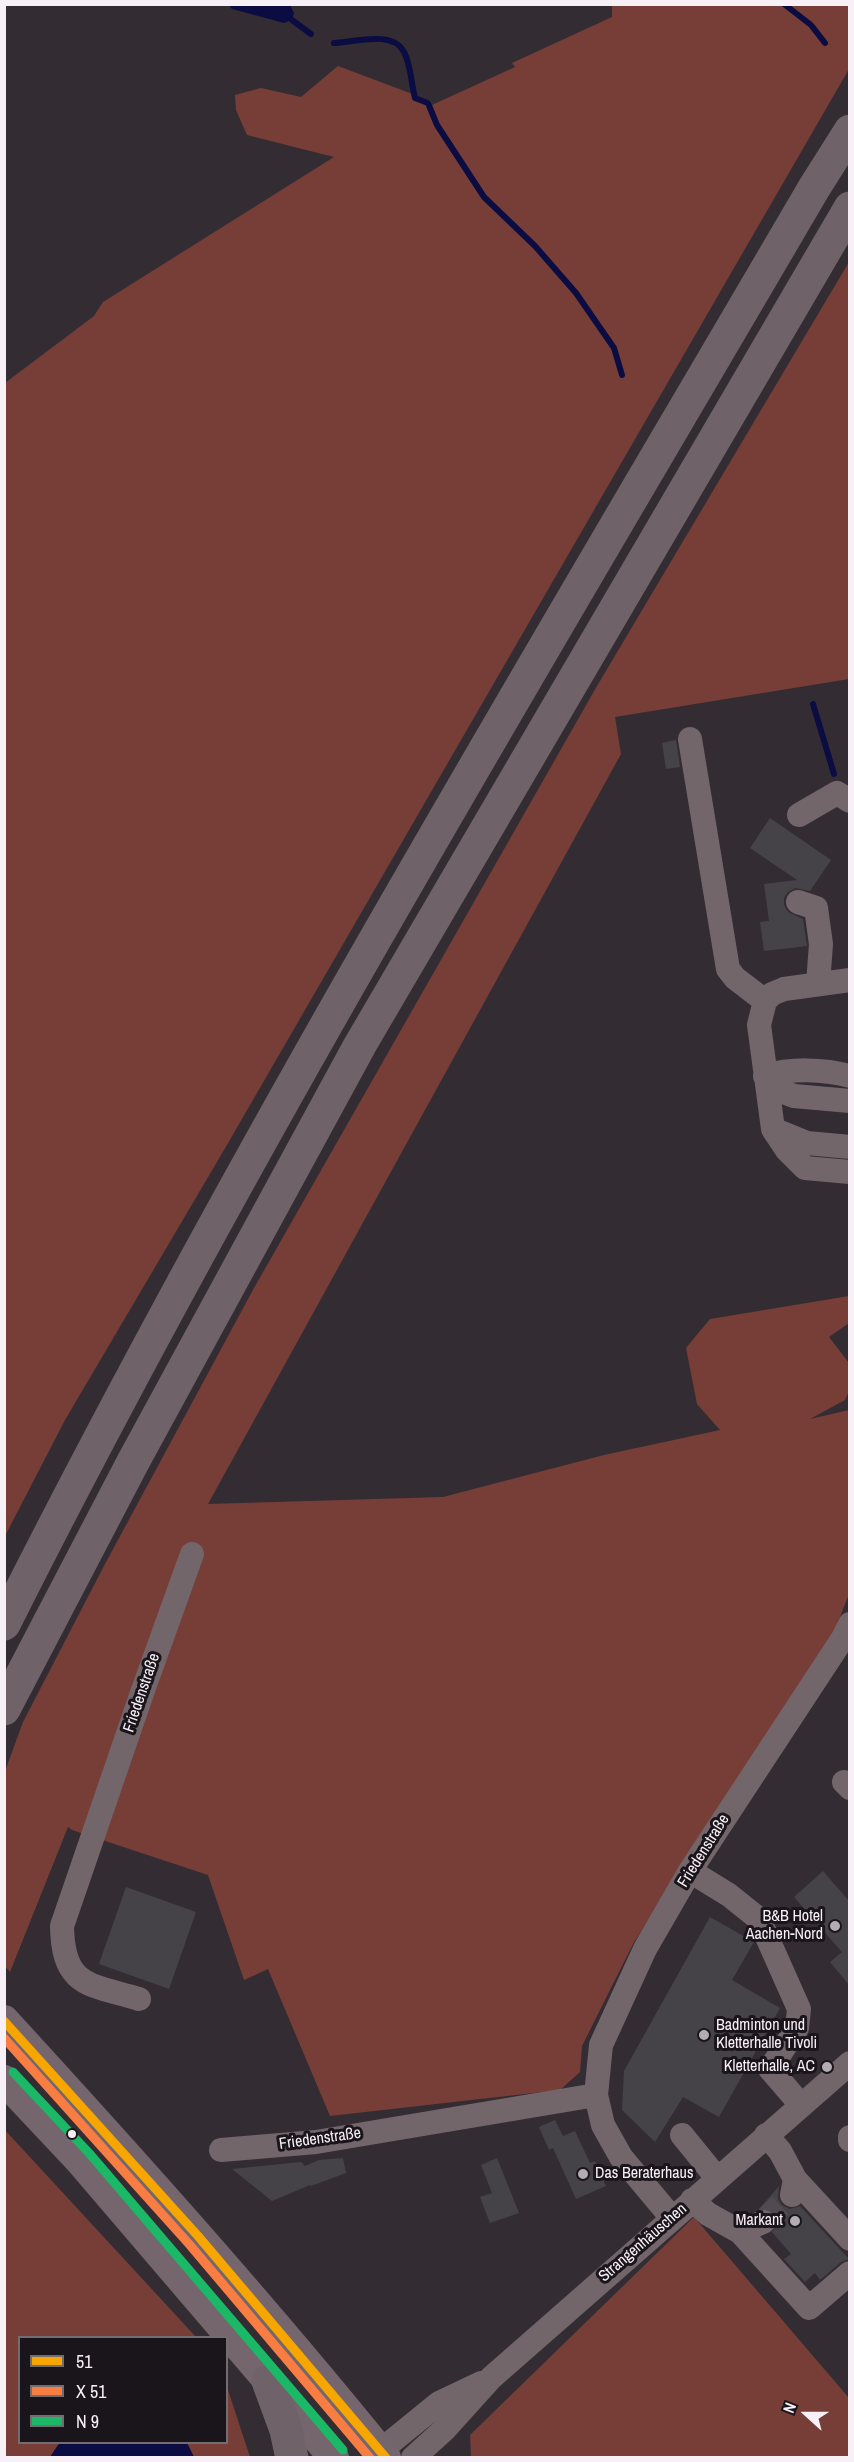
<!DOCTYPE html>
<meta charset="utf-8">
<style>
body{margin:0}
#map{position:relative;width:854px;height:2462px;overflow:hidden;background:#332d33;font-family:"Archivo Narrow",sans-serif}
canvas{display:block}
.frame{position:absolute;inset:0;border:6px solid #f8f0f7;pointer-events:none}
.legend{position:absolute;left:18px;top:2336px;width:210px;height:108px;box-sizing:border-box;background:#1a151a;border:2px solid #736d72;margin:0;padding:8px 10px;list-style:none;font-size:18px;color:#f8f0f7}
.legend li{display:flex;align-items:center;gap:12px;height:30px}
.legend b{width:30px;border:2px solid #736d72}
.north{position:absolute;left:776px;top:2384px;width:60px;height:60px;-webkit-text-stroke:4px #1a151a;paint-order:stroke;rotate:291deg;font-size:16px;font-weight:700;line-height:24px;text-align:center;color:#f8f0f7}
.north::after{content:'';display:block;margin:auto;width:21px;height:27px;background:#f8f0f7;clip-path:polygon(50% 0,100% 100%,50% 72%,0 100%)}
</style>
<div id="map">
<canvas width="854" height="2462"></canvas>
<div class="frame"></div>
<ul class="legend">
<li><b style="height:8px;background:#f7a600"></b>51</li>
<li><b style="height:8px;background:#f77d43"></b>X 51</li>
<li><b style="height:8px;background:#1ab867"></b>N 9</li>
</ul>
<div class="north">N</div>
</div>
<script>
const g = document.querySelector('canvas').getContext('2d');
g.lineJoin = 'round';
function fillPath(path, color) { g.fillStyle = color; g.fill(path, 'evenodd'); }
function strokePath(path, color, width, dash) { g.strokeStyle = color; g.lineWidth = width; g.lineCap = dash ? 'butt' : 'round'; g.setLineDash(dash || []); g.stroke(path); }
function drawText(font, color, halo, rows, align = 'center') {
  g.font = font + ' "Archivo Narrow",sans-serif'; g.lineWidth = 6; g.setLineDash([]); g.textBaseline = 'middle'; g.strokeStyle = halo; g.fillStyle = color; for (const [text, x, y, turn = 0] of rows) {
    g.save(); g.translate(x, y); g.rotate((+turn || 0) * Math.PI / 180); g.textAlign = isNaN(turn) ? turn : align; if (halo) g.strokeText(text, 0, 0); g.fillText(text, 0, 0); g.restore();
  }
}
fillPath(new Path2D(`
 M612,5H849V69L224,1150L65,1420L5,1536V383L94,316L103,302L334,157L247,135L236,110L235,95L261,88L301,97L338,66L431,101L432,105L515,67L512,63L612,17Z
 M849,262V679L615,717L621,754L208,1504L443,1497L604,1455L720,1430L697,1404L686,1348L710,1319L849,1296V1323L829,1337L849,1363V1391L845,1400L810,1419L849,1410V1594L834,1632L633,1944L582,2046L580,2072L560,2090L330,2116L268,1969L244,1980L208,1875L72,1830L68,1827L10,1972L4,1965V1774L23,1722L105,1564L254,1288L597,686Z
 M4,2129L196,2337L20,2338V2442L60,2443L50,2457H5Z
 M694,2217L849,2398V2457H471L470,2435Z
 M227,2387L250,2457H194L187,2443L226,2442Z`), '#773e38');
fillPath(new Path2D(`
 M229,5H290L294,13L292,20L284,23L232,9Z
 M60,2442L187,2443L194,2457H50Z`), '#0a0c42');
strokePath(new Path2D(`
 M784,4L811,25L825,43
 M292,20L311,34
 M334,43C355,42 393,30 404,52C411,65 411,83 415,98L428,103L437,125L484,197L535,246L576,293L614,348L622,375
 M813,704L834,774`), '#0a0c42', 6);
fillPath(new Path2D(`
 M676,740L680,767L666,769L662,743Z
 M770,818L831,860L810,891L795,888L788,892L784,898V905L788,912L803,919L807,946L764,951L760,922L769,921L764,884L797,880L750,848Z
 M823,1871L849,1901V1985L830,1962L842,1952L794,1897Z
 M126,1887L196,1912L169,1989L99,1964Z
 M710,1917L754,1942L732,1980L780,2008L719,2117L683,2097L655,2142L622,2110L624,2071Z
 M555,2120L563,2136L575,2131L590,2163L595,2161L606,2186L576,2199L553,2148L549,2150L539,2127Z
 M343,2158L346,2173L311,2186L310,2185L272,2201L232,2169L301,2162L305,2166L319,2160Z
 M497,2158L519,2213L490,2223L480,2197L492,2193L481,2165Z
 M779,2186L778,2199L782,2205L790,2209L800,2206L849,2259L841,2262L820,2280L815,2273L805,2282L784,2259L791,2254L772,2232L777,2224L776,2216L771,2210L759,2209Z`), '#464348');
strokePath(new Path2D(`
 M763,2222L792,2195`), '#514a50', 24, [24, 12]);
strokePath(new Path2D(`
 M690,739L728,969L735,978L765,1001
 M799,815L837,793L850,801
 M798,902L816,908L821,944L818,984
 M850,980L784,989L772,994L765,1001L759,1025L773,1129L787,1150L805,1168L850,1172
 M765,1076L781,1091L794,1096L850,1101
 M765,1076C791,1068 823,1069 850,1076
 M773,1129L807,1143L850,1147
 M844,1782L850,1788
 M690,1871L729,1895L759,1919L799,2009L797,2028L770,2069L801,2105
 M139,1999C89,1984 63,1987 62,1926L142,1693L192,1554
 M682,2135L717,2178
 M766,2135L780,2151L795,2179L792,2195
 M850,2137V2140
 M221,2150L316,2142L596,2095
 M795,2179L850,2239
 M692,2200L708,2214L740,2232L763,2222
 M672,2218L621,2157L603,2125L596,2095L601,2045L645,1949L690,1871L843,1638L850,1624
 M740,2232L809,2308L850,2273
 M380,2451L439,2403L481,2383
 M413,2458L445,2429L491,2378L850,2063`), '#72666a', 24);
strokePath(new Path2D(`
 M4,2020C135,2163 264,2307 386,2458
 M4,2080L80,2161L334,2458`), '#74666c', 30);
strokePath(new Path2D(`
 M4,1624C251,1133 537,662 814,188L850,131
 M4,1709L133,1462L360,1045L850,208
 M268,2381L286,2430L292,2458`), '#6f6369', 33);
strokePath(new Path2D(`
 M4,2021L198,2236L386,2458`), '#f7a600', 9);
strokePath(new Path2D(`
 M4,2038L189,2244L370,2458`), '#f77d43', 9);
strokePath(new Path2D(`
 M13,2072L89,2153L343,2450`), '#1ab867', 9);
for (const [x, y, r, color] of [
 [835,1926,6,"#b3acb2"],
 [704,2035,6,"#b3acb2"],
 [827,2067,6,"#b3acb2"],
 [72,2134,5,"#f8f0f7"],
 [583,2174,6,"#b3acb2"],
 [795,2221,6,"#b3acb2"]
]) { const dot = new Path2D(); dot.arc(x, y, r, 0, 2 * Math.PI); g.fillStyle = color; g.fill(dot); strokePath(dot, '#1a151a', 2); }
drawText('16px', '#f8f0f7', '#1a151a', [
 ["Friedenstraße",142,1693,-71],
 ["Friedenstraße",704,1851,-58],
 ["Friedenstraße",320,2139,-8],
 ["Strangenhäuschen",643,2243,-41]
]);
drawText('16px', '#f8f0f7', '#1a151a', [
 ["B&B Hotel",823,1917],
 ["Aachen-Nord",823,1935],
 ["Badminton und",716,2026,"left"],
 ["Kletterhalle Tivoli",716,2044,"left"],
 ["Kletterhalle, AC",815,2067],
 ["Das Beraterhaus",595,2174,"left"],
 ["Markant",783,2221]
], 'right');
</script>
